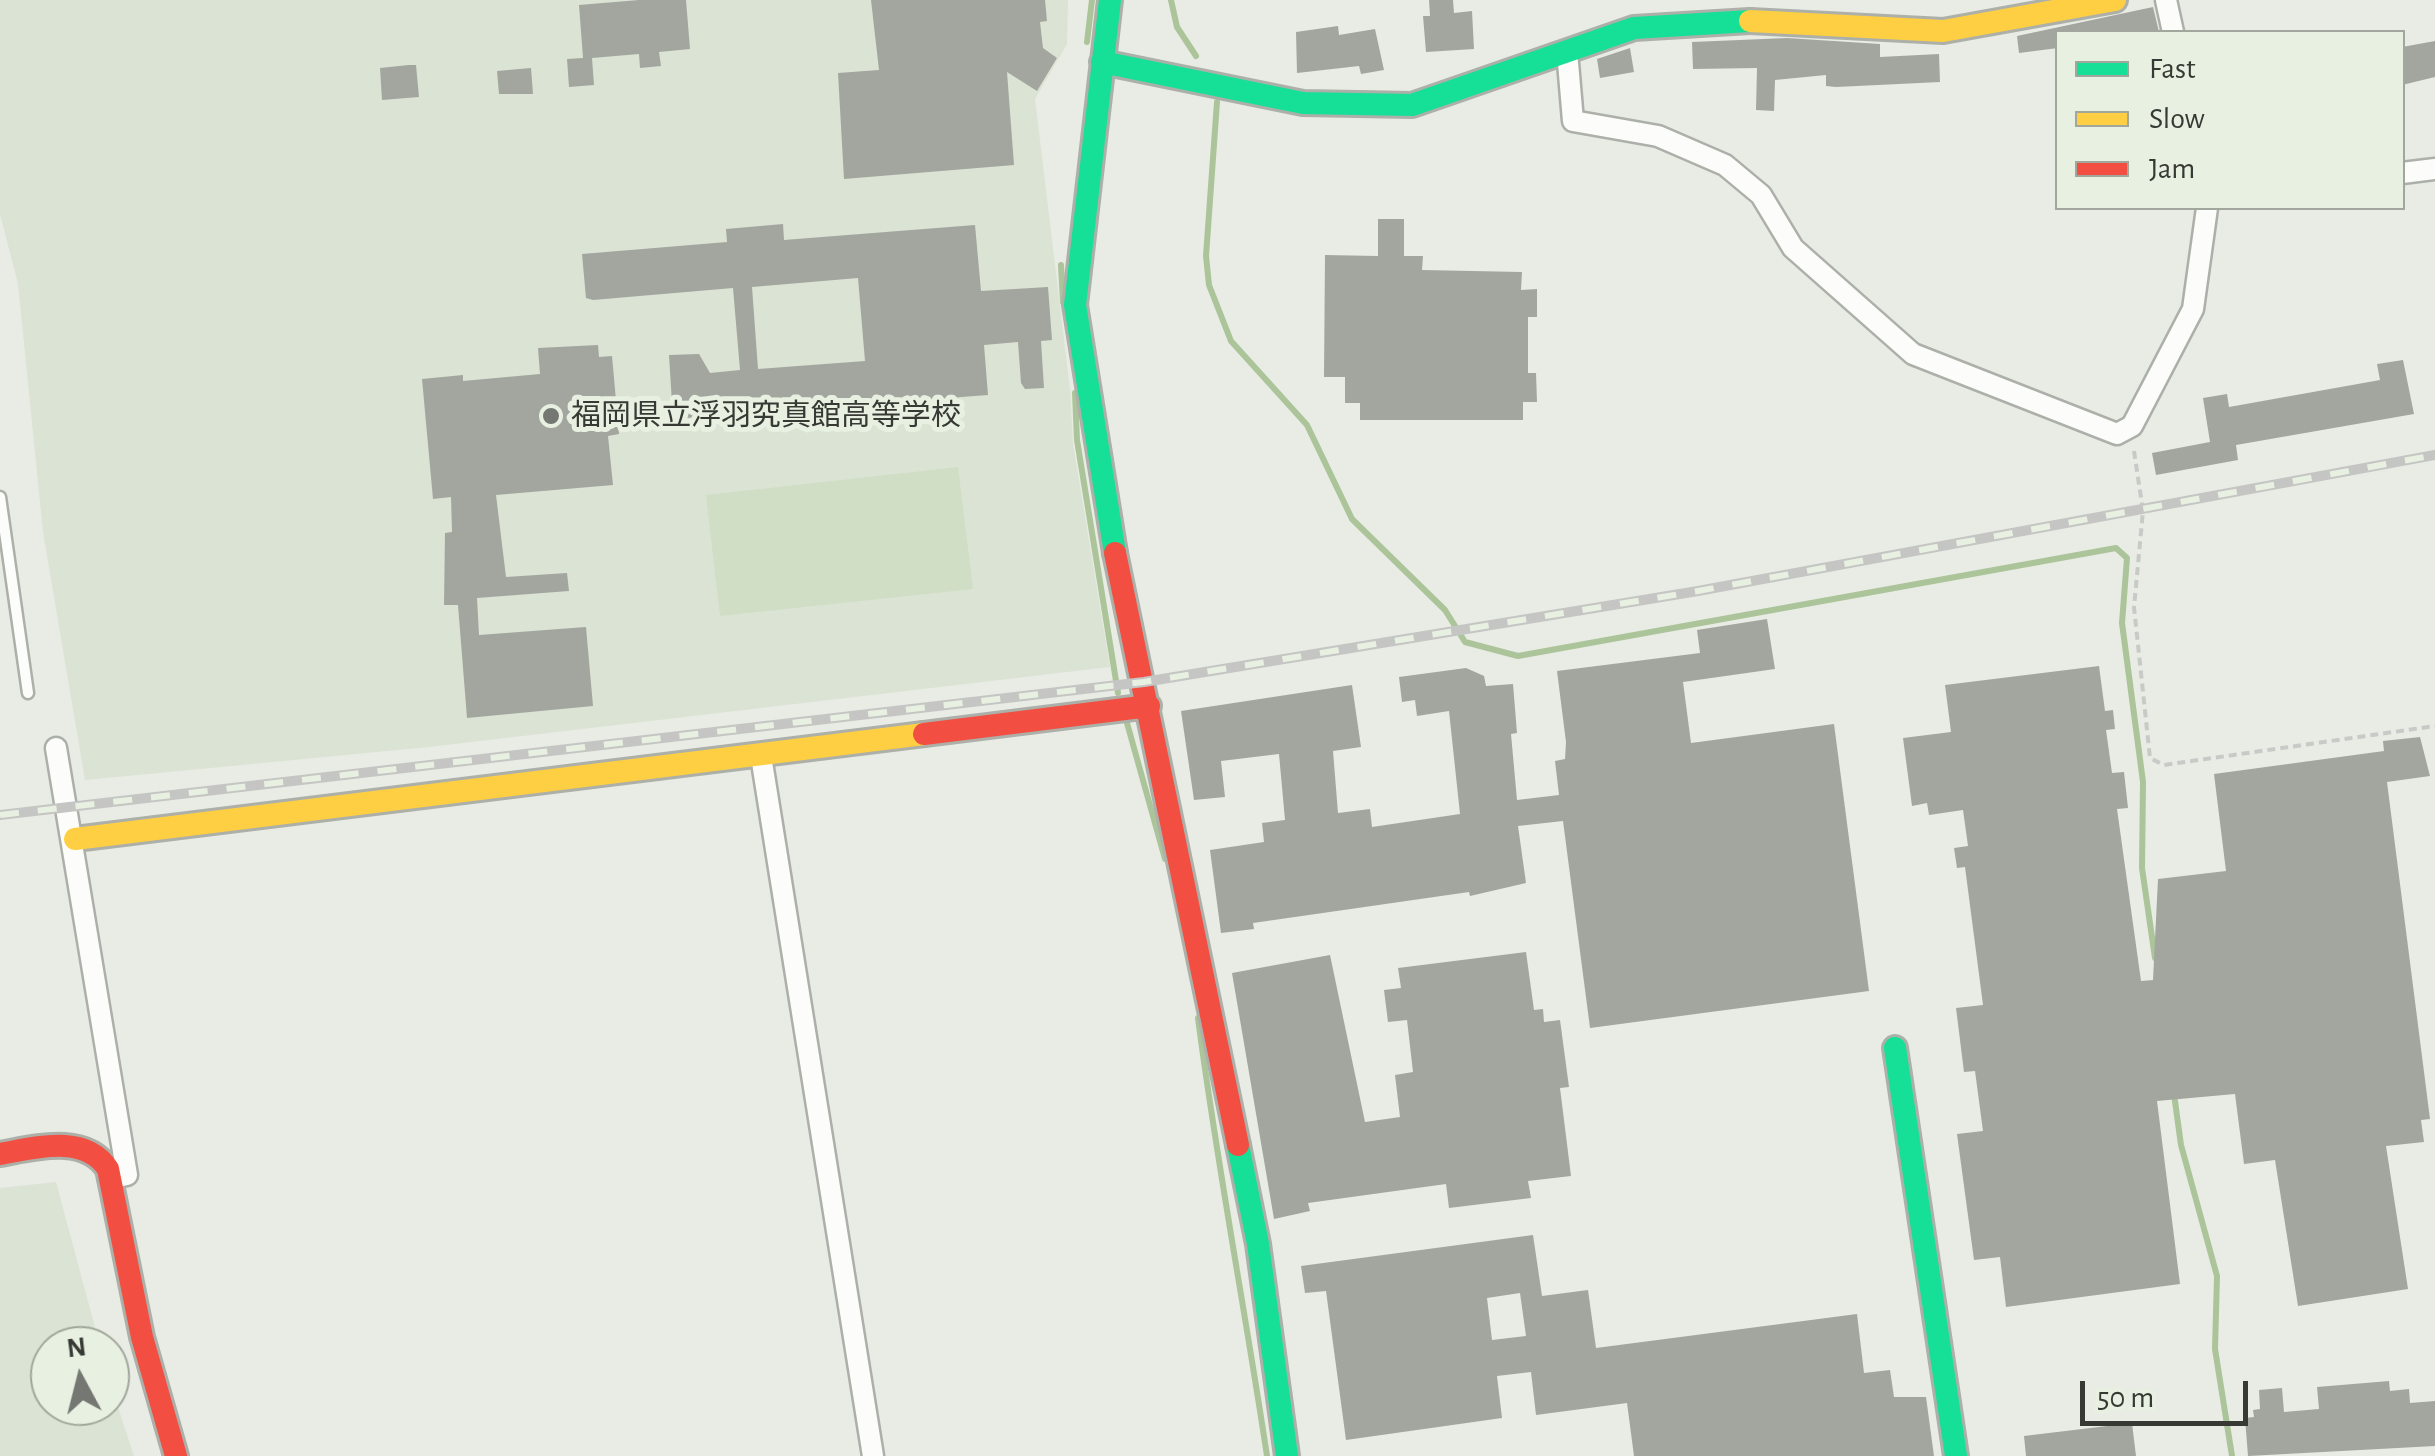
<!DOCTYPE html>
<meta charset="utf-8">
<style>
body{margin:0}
#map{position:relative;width:2435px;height:1456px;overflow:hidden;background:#e8ece4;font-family:"Alegreya Sans",sans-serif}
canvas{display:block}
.legend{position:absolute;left:2055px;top:30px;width:350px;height:180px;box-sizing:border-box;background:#e8f0e1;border:2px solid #a1a79c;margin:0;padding:12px 18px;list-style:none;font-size:30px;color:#373a34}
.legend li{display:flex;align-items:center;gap:20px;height:50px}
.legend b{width:50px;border:2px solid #a1a79c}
.north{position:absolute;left:30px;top:1326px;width:100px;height:100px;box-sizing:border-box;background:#e8f0e1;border:2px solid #a1a79c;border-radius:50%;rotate:353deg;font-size:28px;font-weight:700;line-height:40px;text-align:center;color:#373a34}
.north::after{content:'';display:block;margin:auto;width:35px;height:45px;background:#757872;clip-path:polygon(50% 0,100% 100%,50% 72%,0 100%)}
.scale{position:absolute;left:2080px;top:1381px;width:168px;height:45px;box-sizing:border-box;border:5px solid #373a34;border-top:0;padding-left:12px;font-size:30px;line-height:35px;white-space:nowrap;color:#373a34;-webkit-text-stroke:8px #e8f0e1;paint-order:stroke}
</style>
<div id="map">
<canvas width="2435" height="1456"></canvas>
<ul class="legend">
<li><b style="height:12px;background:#16e098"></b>Fast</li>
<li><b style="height:12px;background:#ffcf43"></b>Slow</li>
<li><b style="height:12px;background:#f24e42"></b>Jam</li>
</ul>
<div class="north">N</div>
<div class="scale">50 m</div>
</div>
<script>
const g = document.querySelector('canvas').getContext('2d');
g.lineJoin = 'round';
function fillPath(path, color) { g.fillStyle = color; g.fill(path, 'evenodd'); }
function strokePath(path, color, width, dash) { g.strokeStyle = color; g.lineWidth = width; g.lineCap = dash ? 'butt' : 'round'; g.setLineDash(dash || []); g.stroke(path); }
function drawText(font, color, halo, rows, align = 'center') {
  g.font = font + ' "Alegreya Sans","Noto Sans JP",sans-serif'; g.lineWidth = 10; g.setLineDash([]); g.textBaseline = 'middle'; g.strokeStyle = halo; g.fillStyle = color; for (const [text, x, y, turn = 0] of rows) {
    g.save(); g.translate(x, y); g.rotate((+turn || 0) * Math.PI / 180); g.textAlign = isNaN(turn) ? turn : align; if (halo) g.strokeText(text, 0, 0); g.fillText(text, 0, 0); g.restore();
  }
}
fillPath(new Path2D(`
 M0,0H1068L1067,44L1035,99L1070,389L1073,444L1110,667L429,747L85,780L43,532L18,284L0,214Z
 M56,1182L100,1346H50V1406H110V1383L134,1456H0V1188Z`), '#dbe3d4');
fillPath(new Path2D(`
 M958,467L973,589L720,616L706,495Z`), '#d0dec5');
strokePath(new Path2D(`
 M1171,0L1177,27L1196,56
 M1087,42L1092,0
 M1217,102L1206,256L1209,285L1231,341L1307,425L1352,519L1445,610L1465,642L1518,656L2116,548L2127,558L2122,623L2143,782L2142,868L2155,958
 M1061,265L1063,302
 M1075,393L1077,440L1118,693
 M1127,723L1165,859
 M1198,1018C1217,1165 1245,1309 1267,1456
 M2174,1094L2181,1145L2217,1276L2215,1349L2232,1456`), '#acc499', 6);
fillPath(new Path2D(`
 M639,0H686L690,49L659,52L661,66L640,68L639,54L592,58L594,85L569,87L567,59L583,58L579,5Z
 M871,0H1045L1047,21L1040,22L1043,48L1057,58L1037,91L1007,72L1014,165L844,179L838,73L879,70Z
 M1429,0H1453L1454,13L1472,11L1474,49L1426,52L1423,16H1430Z
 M2153,7L2159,32H2058V48L2019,53L2017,36Z
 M1338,26L1339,35L1375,29L1384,70L1361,74L1359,66L1297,73L1296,32Z
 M1787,38L1880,44V57L1939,54L1940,82L1836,87L1826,86V75L1775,80L1774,111L1756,110L1757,68L1693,69L1692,42Z
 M2435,41V77L2402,85V47Z
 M1630,48L1634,72L1600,78L1597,59Z
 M409,65H416L419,97L382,100L380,68Z
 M531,68L533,94H499L497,71Z
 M1378,219H1404V256H1423L1422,270L1522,272L1521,290L1537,289V317H1528V373H1536L1537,402H1523V420H1360V403H1345V377H1324L1325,255L1378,256Z
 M783,224L784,240L975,225L981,291L1048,287L1052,340L1041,341L1044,388L1025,389L1021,383L1018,342L984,345L988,395L673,419L669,355L699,354L710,373L740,370L733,288L593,300L586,298L582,254L727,242L726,229ZM858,278L865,361L758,369L752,287Z
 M598,345L599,357L612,356L619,434L608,436L613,485L496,495L506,577L567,573L569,591L477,598L479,635L586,627L593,706L467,718L458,605H444L445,533L452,532L451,497L433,499L422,379L463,375V381L540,374L538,348Z
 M2403,360L2414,414L2236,445L2238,460L2156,475L2152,453L2210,442L2203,398L2227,394L2229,407L2380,380L2377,364Z
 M1767,619L1775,669L1683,682L1691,743L1834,724L1869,991L1590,1028L1563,821L1518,826L1526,883L1470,896L1469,892L1253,923L1254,929L1221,933L1210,850L1264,842L1262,823L1285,820L1279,754L1221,761L1225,797L1194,800L1181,711L1352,685L1361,747L1333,751L1338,813L1370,809L1372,827L1460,814L1449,711L1417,716L1415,700L1402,702L1399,677L1466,668L1484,676L1486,686L1513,684L1517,733L1511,734L1517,800L1559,795L1555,761L1565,759L1566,742L1557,671L1700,653L1697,630Z
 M2099,666L2105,711L2113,710L2115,729L2106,730L2112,773L2124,772L2128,808L2117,809L2141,981L2153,980L2158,879L2226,871L2214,774L2384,751L2383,741L2420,737L2430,776L2387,782L2430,1119L2421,1120L2424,1142L2386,1146L2408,1289L2298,1306L2275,1160L2244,1164L2235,1094L2157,1101L2180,1284L2006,1307L2000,1257L1974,1260L1957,1134L1983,1131L1975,1071L1964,1072L1956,1008L1983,1005L1965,867L1957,868L1954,848L1968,846L1963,810L1929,815L1927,803L1912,806L1903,738L1951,732L1945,685Z
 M1526,952L1534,1010L1543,1009L1544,1022L1560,1020L1569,1087L1560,1088L1571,1176L1528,1181L1531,1198L1449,1208L1446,1184L1308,1203L1310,1211L1274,1219L1232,973L1330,955L1365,1122L1400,1117L1395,1075L1413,1072L1407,1020L1388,1022L1384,990L1401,988L1398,968Z
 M1533,1235L1542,1296L1588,1290L1596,1348L1857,1314L1864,1373L1890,1370L1894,1397H1926L1934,1456H1634L1627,1403L1536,1415L1531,1372L1497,1376L1502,1418L1346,1440L1326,1291L1305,1293L1301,1266ZM1520,1293L1526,1336L1492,1340L1487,1298Z
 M2389,1381L2390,1391L2409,1389L2410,1403L2435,1401V1446L2248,1456L2245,1418L2254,1417L2253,1410L2260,1409L2259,1390L2282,1388L2284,1412L2319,1409L2317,1387Z
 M2132,1423L2136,1456H2026L2024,1436Z`), '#a2a69f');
const lane = new Path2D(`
 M0,497L28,693`);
const street = new Path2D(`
 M2166,0L2173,32
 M1567,51L1573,121L1658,136L1725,165L1761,195L1793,248L1913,354L2117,434L2132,426L2193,309L2207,208
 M2402,173L2435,169
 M56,748L127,1175L112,1178
 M761,756L873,1456`);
const fast = new Path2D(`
 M1110,0L1075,305L1115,553
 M1102,62L1303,103L1412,105L1634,28L1750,21
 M1895,1048L1956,1456
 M1238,1145L1258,1244L1287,1456`);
const slow = new Path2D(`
 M1750,21L1943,31L2115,0
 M75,839L924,734`);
const jam = new Path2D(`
 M1115,553L1238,1145
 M924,734L1149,706
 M0,1154C34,1148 85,1133 108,1169L142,1337L176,1456`);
strokePath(lane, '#acb0a9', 15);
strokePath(street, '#acb0a9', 25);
strokePath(fast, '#acb0a9', 28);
strokePath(slow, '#acb0a9', 28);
strokePath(jam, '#acb0a9', 28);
strokePath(new Path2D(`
 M2134,451L2143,511L2134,607L2150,758L2164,765L2435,726`), '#c8cac7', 4, [8, 5]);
strokePath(lane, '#fcfcfb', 10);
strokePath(street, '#fcfcfb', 20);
strokePath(fast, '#16e098', 22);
strokePath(slow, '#ffcf43', 22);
strokePath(jam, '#f24e42', 22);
const rail = new Path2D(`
 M0,815L1144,682L1698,591L2435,455`);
strokePath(rail, '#c5c6c4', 10);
strokePath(rail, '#e8f0e1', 6, [19]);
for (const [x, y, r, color] of [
 [551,416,10,"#757872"]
]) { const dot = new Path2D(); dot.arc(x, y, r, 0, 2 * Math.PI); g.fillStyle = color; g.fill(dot); strokePath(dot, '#e8f0e1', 4); }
drawText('30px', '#373a34', '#e8f0e1', [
 ["福岡県立浮羽究真館高等学校",571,416]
], 'left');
</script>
